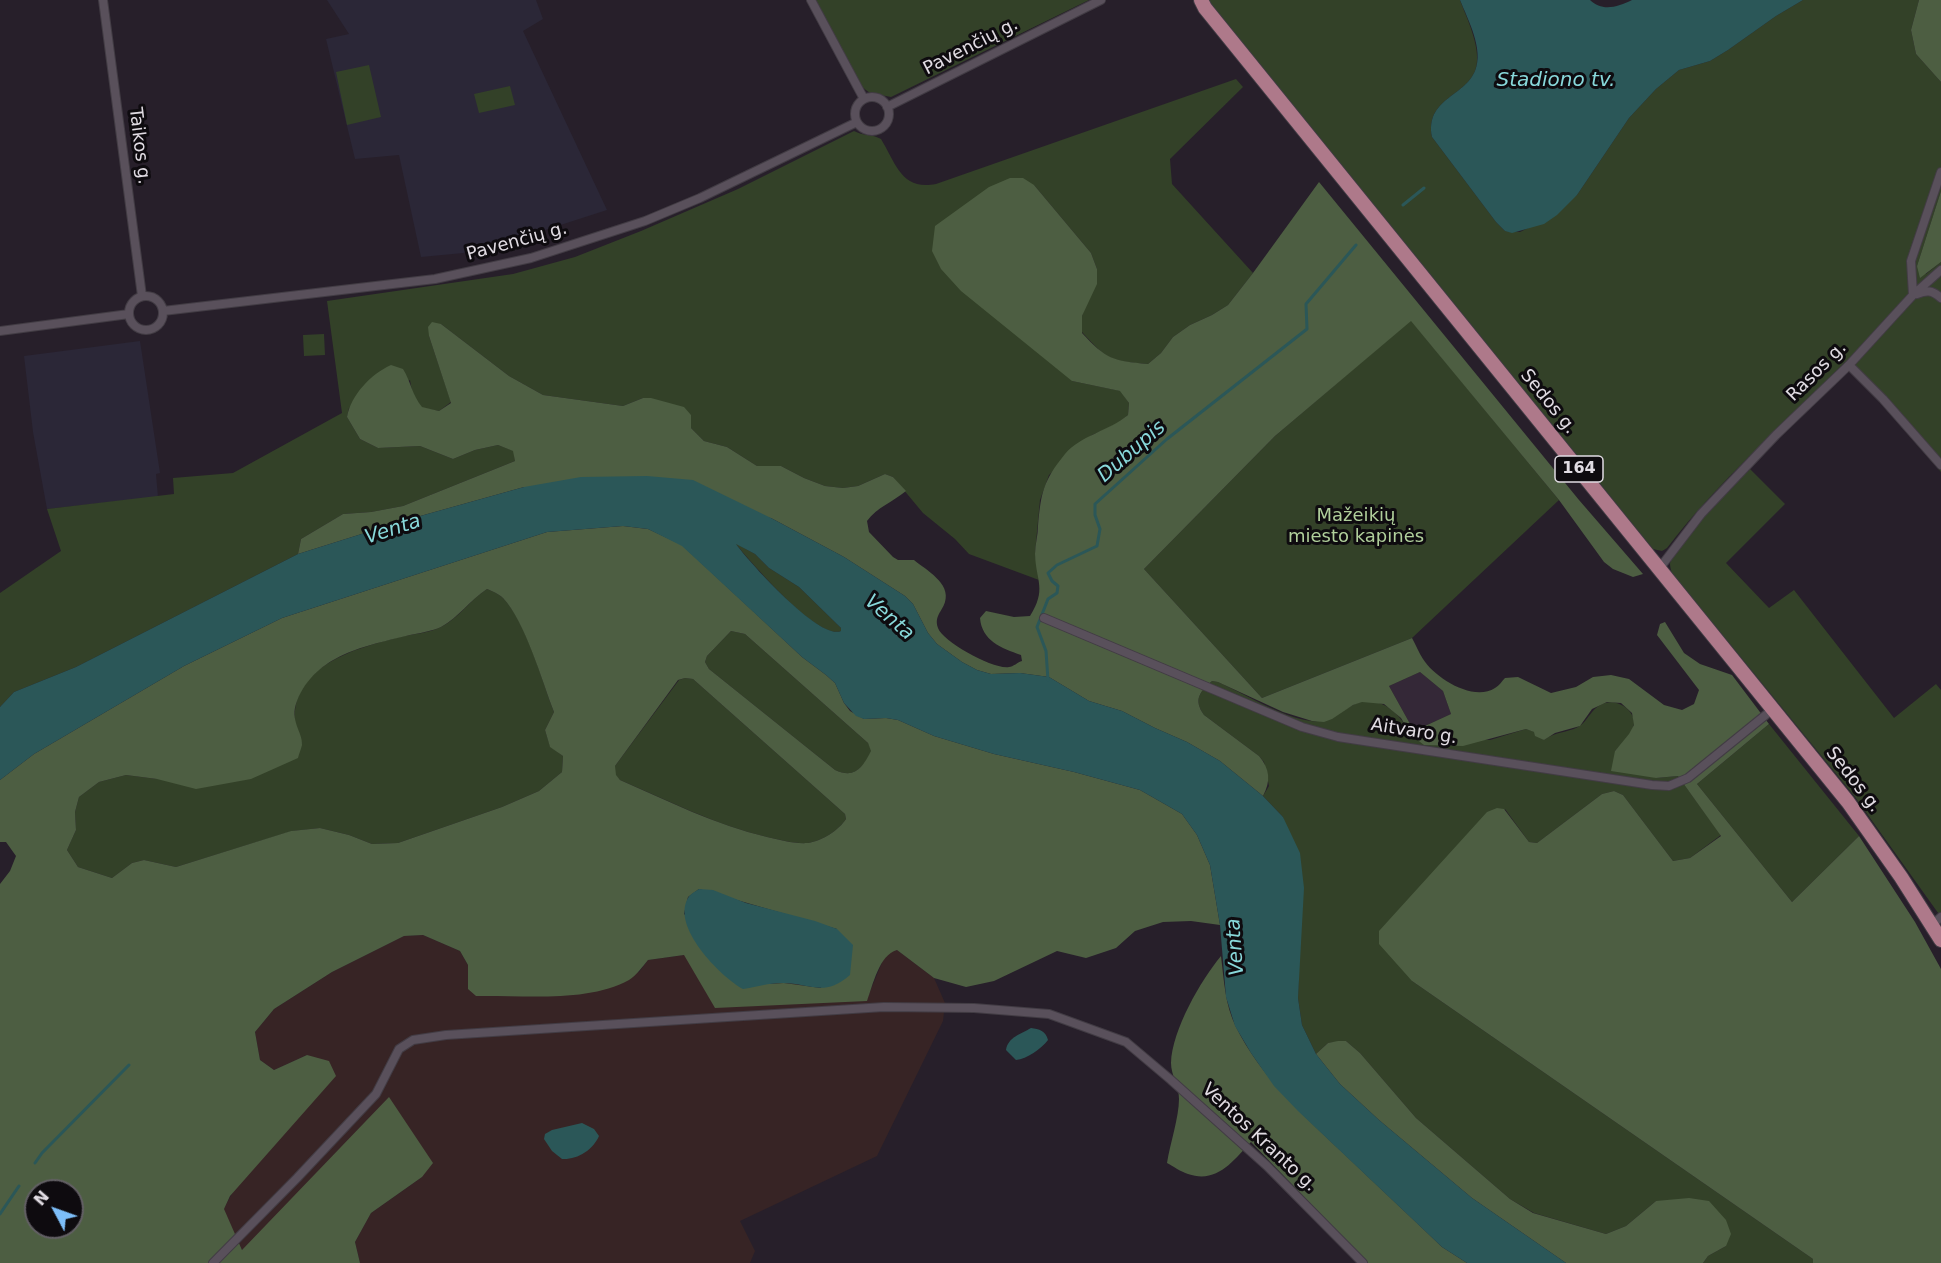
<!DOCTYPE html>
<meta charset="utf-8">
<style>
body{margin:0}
#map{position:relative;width:1941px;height:1263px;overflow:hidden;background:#271f2a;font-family:"DejaVu Sans",sans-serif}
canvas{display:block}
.north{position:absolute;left:24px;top:1179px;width:60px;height:60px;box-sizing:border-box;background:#0e0b0f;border:2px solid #625f64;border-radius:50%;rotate:311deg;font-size:16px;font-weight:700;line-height:24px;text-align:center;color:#e1dce3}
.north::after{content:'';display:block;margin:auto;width:21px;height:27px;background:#7dbef9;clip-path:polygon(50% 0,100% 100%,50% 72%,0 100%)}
</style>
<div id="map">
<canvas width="1941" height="1263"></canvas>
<div class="north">N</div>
</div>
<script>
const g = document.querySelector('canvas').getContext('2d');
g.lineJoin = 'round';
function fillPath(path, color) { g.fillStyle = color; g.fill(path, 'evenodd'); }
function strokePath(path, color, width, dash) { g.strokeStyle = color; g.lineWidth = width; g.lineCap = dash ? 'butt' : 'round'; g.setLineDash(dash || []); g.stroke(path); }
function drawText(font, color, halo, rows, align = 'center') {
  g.font = font + ' "DejaVu Sans",sans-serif'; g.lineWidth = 6; g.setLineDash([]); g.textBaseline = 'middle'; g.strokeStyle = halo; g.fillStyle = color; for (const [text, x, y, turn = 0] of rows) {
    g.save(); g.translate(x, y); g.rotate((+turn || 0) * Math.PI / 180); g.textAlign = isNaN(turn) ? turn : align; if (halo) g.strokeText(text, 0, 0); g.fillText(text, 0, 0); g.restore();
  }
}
fillPath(new Path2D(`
 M1420,672L1443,691L1451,714L1414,731L1389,686Z`), '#342837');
fillPath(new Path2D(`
 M423,935L460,951L468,965V989L639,972L648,960L684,955L866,1001L883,960L890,952L897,950L934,978L945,1003L943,1021L877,1156L740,1221L755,1251L750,1263H360L355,1242L371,1213L422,1177L242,1250L223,1210L307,1055L274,1070L260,1060L255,1032L274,1009L332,972L404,936Z`), '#372425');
fillPath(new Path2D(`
 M327,0H536L543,19L523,31L607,210L517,239L463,253L421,257L399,155L355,159L326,39L349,34Z
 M140,341L160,473L156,474L158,497L47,509L33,432L24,356Z`), '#2b2737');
fillPath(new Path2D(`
 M816,0H1089L891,97L870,93L862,87Z
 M1208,0H1460C1467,19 1483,51 1475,71C1464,97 1425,99 1432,137L1496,222L1505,231L1520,232L1528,228L1577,195L1629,118L1656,89L1679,70L1710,61L1728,50L1776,16L1803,0H1919L1911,30L1916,54L1941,82V191L1917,266L1926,274L1941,262V472L1845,362C1785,424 1719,480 1667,548L1662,551L1653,549Z
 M369,65L381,117L347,125L336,72Z
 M1236,79L1243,87L1170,159L1172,184L1253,273L1228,305L1212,315L1190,325L1173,337L1161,353L1148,364C1111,361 1107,360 1082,332V316L1097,269L1091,253L1034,185L1072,381L1121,391L1129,403L1128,415L1117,424L1092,435L1049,475L1040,500L1035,553L1039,580L969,554L955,539L923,513L893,477L885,474L858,486L843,488L825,486L804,478L781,466H757L727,447L704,441L691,428V415L643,398L623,406L543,395L509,376L441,324L429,336L451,402L439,411L422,408L413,397L410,380L349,408L347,417L360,439L378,448L420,446L453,459L475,450L498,445L514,451L515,461L403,506L371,512L343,514L301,539L298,554L76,667L14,692L0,707V593L61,551L47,509L174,494L173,478L233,473L342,413L327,301L513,274L575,257L641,231L738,189L854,131C863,136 872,134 881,139C896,164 902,191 936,184Z
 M510,86L515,105L479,113L474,94Z
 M1411,320L1559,500L1412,638L1262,698L1144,569L1275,436Z
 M324,334L325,355L304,356L303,335Z
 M1750,469L1785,504L1726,563L1769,608L1794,590L1894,718L1936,684L1941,690V917L1855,797L1672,573C1671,571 1670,566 1670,564C1673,545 1735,485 1750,469Z
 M735,543L755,554L769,568L799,587L841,628V631C818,641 750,561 735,543Z
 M487,589C492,591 499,594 503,598C526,621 542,681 554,712L545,730L550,746L563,756L562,772L539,791L502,807L398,843L372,844L349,835L320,828L292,831L176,867L144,860L132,863L112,878L78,867L67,850L76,830L75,812L79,797L99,782L126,775L157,779L302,744C300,737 296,729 295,722C291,665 357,648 400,637C413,634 429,633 441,627C459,618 470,600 487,589Z
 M731,631L745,634L868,743L872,751C862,768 855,779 835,770L709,669L705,662L707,656Z
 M685,678L693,679L845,814L846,819C839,830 822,841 808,843C795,844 780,840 767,837C716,825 669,801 620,780L615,775V766L679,680Z
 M1212,681L1218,682C1245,694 1281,717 1311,721C1329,723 1338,713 1353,705C1378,692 1401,714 1411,735L1490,740L1526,729L1535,732L1544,740C1557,731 1566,733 1578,727C1589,721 1590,708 1605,703C1618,699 1635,710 1634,724C1633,734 1621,744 1615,751L1656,778L1678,776L1721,835L1690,858L1673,861L1623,795L1614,791L1602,794L1537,843L1529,842L1505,809L1412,981L1813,1259V1263H1703L1708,1256L1726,1246L1656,1201L1626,1226L1606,1234L1534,1213L1510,1199L1416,1118L1360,1053L1346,1041L1328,1043L1316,1054L1302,1025L1298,998L1299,963L1283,817L1263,796L1269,786L1264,762L1259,756L1204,715C1193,699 1200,692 1212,681Z
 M1769,724L1859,836L1792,902L1697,784Z`), '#334128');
fillPath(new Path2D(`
 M1919,0H1941V82L1916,54L1911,30Z
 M1010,178H1023L1034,185L1091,253L1097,269V284L1082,316V333C1106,359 1113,361 1148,364L1161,353L1173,337L1190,325L1212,315L1228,305L1253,273L1319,182L1579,500L1643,574L1633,577L1613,569L1604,562L1559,500L1411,321L1275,436L1144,569L1262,698L1412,638C1416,645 1419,653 1423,659C1435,678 1473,702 1495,688C1499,686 1502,681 1505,678L1518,677L1551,693L1576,687L1593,677L1611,675L1629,679L1664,705L1682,710L1694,704L1699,690L1657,635L1660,624L1665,622L1684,653L1700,664L1732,675L1769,724L1697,784L1792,902L1859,836L1915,922L1941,969V1263H1813V1259L1412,981L1379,944V931L1487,812L1497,808L1504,809L1529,842L1537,843L1602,794L1614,791L1623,795L1673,861L1690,858L1721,836L1678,776L1656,778L1611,771L1615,751L1629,734L1634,725L1632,713L1621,703L1607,702L1592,709L1580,726L1555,733L1544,740L1535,736L1534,732L1526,729L1463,746L1424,745L1411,735L1401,718L1384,704L1362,702L1353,705L1332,719L1324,722L1312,721L1283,712L1218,682L1212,681C1200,692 1193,699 1204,715L1259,756C1270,769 1271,781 1263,796L1220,761L1187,742L1155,728L1122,711L1089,701L1049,677L1020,673L991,674L977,670L962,662L937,644L928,633L913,604L905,596L844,557L771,518L524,487L406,520L298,554L301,539L343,514L371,512L403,506L515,461L513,451L498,445L475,450L453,459L420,446L378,448L360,439L347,417C351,395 371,374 391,365L403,369C411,382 412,395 422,407L439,411L451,403L429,336L428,327L432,322L441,324L509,376L543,395L623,406L643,398H651L684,407L691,415V428L704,441L727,447L757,466H781L804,478L825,486L843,488L858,486L885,474L893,477L906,491C893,502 877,507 867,521L869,532L893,557L898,560H914C926,570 951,583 945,602C942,612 934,616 938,628C943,642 994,670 1009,667C1013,667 1018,662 1022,661L1021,655C1001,648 982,641 980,618L986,611L1014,617L1030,616C1047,589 1036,582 1035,554C1035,545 1038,535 1038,526C1041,493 1043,481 1065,454C1081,435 1109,431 1128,415L1129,403L1120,391L1072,381L961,291L941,269L932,251L935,226L989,187ZM1420,672L1443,691L1451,714L1414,731L1389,686Z
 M1941,191V262L1920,278L1917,266Z
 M623,526L648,529L682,545L802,657L826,675L835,683L844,703L850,711L864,719L886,718L898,720L934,736L994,754L1074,772L1140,790L1182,814L1197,835L1210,865L1220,925L1191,921L1163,922L1135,931L1116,948L1086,958L1057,951L994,981L966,987L934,978L897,950C879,955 873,985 867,1001L715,1008L684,955L648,960C642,967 637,975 629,980C588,1003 522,995 476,996L468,989V965L460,951L423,935L404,936L332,972L274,1009L255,1032L260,1060L274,1070L307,1055L329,1061L336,1076L230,1196L224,1209L242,1250L389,1097L433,1163L422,1177L371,1213L355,1242L360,1263H0V884L10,871L16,856L6,842H0V780L34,754L184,666L282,618L547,532ZM487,589C492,591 499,594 503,598C525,621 542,681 554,712L545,730L550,747L563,756L562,772L539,791L502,807L398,843L372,844L349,835L320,828L291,831L176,867L144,860L132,863L112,878L78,867L67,850L76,830L75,812L79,797L99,782L126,775L157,779L196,789L251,779L298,758C299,754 301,749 302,745C303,732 289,721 297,701C316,654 366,646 410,635C420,633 432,631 441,627C459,617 470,600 487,589ZM731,631L745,634L868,743L871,751C862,768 855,779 835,770L709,669L705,662L707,656ZM685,678L693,679L845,814L846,819C839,830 822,841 808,843C794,844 780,840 767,837C716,825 668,801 620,780L616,775L615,766L678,680ZM699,889L837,929L821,988L784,983L769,984L684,914L688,897ZM36,1191H72V1227H36Z
 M1221,956C1224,980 1225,1005 1236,1027C1261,1077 1302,1114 1342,1152C1375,1184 1409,1215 1442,1247L1467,1263H1368L1251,1142C1233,1161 1217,1184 1188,1174C1181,1172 1173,1166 1167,1163C1170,1144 1179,1117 1179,1099C1179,1087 1171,1075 1171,1063C1172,1030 1201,980 1221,956Z
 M1338,1041H1346L1360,1053L1416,1118L1510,1199L1533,1213L1606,1234L1626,1226L1656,1201L1689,1198L1709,1201L1726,1220L1731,1234L1726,1246L1708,1256L1703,1263H1566L1472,1198L1379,1120L1340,1084L1316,1054L1328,1043Z`), '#4d5e42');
fillPath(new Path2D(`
 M1460,0H1590C1602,12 1618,7 1632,0H1803L1776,16L1728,50L1710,61L1679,70L1656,89L1629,118L1577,195L1557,215L1544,224L1512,233L1505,231L1496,222L1432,137C1425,99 1464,97 1475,71C1484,49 1468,20 1460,0Z
 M647,476L693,480L771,518L844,557L905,596L913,604L928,633L937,644L962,662L977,670L991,674L1020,673L1049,677L1089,701L1122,711L1155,728L1187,742L1220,761L1263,796L1283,817L1300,853L1304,888L1298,998L1302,1025L1316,1054L1340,1084L1379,1120L1472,1198L1566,1263H1467L1442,1247L1298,1111L1274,1086L1251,1053L1235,1026L1226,997L1220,925L1210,865L1197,835L1182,814L1140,790L1074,772L994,754L934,736L898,720L886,718L864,719L856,716L844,703L835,683L826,675L802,657L682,546L648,529L623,526L547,532L282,618L184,666L34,754L0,780V707L14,692L76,667L298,554L406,520L524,487L581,477ZM736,544L755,554L769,568L799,587L841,628V631C820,641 749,562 736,544Z
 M699,889L713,890L746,903L815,921L837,929L853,945L850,975C823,998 811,983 782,983C769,983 756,987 743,989C720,976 671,927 688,898C690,894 696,891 699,889Z
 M1031,1028C1039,1029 1046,1031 1048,1040C1041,1049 1027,1059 1016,1060L1006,1050C1008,1037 1021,1034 1031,1028Z
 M582,1123L594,1129L599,1136C593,1150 577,1160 562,1159L552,1151L544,1139L545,1134L552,1130Z`), '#2b5758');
strokePath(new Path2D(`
 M1403,205L1424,188
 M1048,680L1046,651L1037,627L1048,599L1057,593L1058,586L1052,581L1048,573L1057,565L1097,546L1100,529L1095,515V504L1167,439L1307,329L1306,304L1356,245
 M35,1163L42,1153L129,1065
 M0,1214L19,1186`), '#2b5758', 3);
const minor = new Path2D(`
 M103,0L142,296
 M811,0L864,99
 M855 114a17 17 0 1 1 34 0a17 17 0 1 1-34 0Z
 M887,107L1101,0
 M1917,294C1927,290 1932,290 1941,298
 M1913,295L1941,270
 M129 313a17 17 0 1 1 34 0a17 17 0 1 1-34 0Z
 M163,311L435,279L531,258L645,221L700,198L857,122
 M0,331L129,314
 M1849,365L1883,399L1941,465
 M1659,569L1701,514L1776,435L1849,365L1913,295L1911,261L1941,172
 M1044,618L1302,727L1338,737L1652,785L1669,786L1688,778L1773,709
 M1932,925L1941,917
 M213,1263L297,1178L376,1094L399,1049L413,1040L446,1035L884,1007L974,1008L1049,1014L1126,1042L1171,1080L1267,1166L1363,1263`);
const primary = new Path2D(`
 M1201,0L1205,8L1848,802L1901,877L1941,940`);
strokePath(minor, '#423c44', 10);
strokePath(primary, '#423c44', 16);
strokePath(minor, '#59505b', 8);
strokePath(primary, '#ae798a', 14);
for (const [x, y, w] of [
 [1579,469,48]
]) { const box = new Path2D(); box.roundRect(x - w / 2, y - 13, w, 26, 4.5); g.fillStyle = '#0e0b0f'; g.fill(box); strokePath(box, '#e1dce3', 1.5); }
drawText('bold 16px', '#e1dce3', null, [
 ["164",1579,469]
]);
drawText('18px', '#e1dce3', '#0e0b0f', [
 ["Pavenčių g.",971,47,-27],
 ["Taikos g.",139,146,83],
 ["Pavenčių g.",517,242,-15],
 ["Rasos g.",1817,372,-45],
 ["Sedos g.",1548,402,51],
 ["Aitvaro g.",1414,732,9],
 ["Sedos g.",1853,780,52],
 ["Ventos Kranto g.",1259,1138,43]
]);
drawText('18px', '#b0cf9b', '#0e0b0f', [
 ["Mažeikių",1356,516],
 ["miesto kapinės",1356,537]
]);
drawText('italic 20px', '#88d8da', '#0e0b0f', [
 ["Stadiono tv.",1556,81],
 ["Dubupis",1132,452,-41],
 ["Venta",393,530,-18],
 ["Venta",889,618,41],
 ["Venta",1236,947,-94]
]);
</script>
